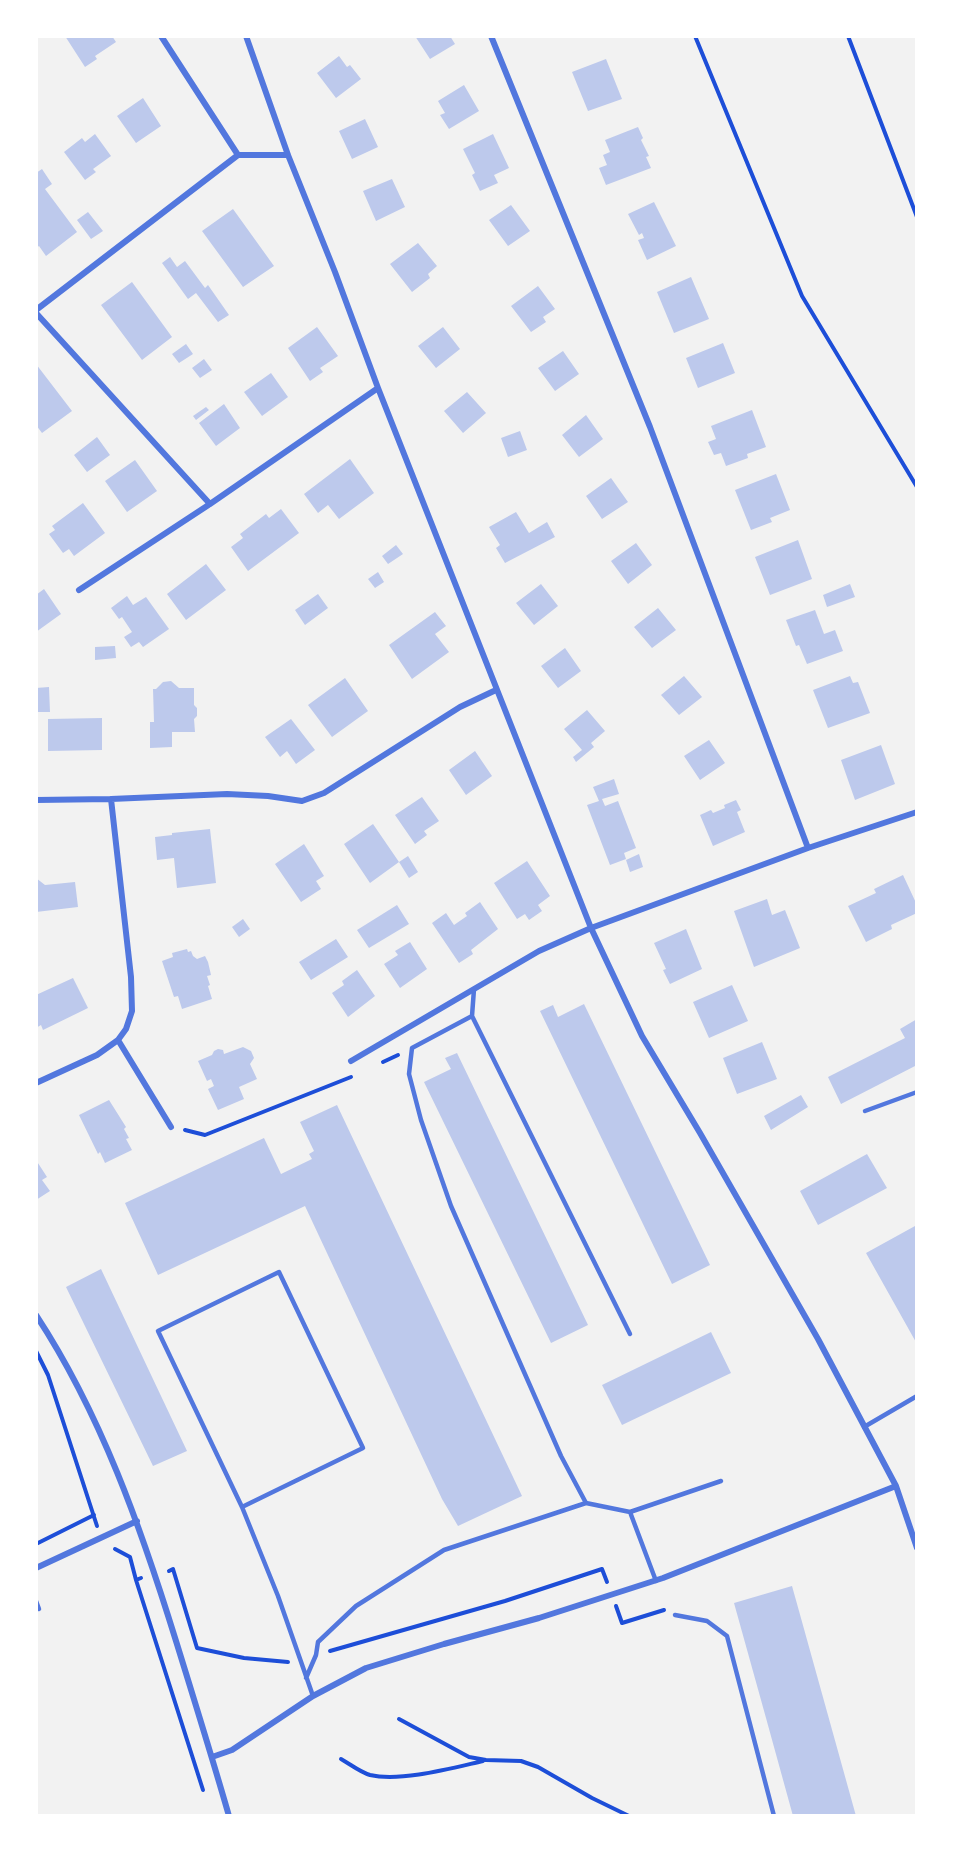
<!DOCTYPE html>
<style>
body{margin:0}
#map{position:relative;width:953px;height:1852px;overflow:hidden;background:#f2f2f2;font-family:"Noto Sans",sans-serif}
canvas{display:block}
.frame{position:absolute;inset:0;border:38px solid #fff;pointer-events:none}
</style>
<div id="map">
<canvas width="953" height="1852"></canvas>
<div class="frame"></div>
</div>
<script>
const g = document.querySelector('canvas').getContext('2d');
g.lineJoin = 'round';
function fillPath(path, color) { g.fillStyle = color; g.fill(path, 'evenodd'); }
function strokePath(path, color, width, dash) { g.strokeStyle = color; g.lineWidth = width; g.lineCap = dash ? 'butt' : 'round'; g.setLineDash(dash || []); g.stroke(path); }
fillPath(new Path2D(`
 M65,36H112L116,42L95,56L97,59L85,67Z
 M415,36H450L455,44L430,59Z
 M339,56L347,67L350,65L361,79L336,98L317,73Z
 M606,59L622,99L588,111L572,72Z
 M464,85L479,111L449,129L440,115L445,113L438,101Z
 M143,98L161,126L136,143L117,116Z
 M365,119L378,147L352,159L339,131Z
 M638,127L643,138L641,140L649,156L646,157L651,168L606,185L599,168L607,165L603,155L610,152L605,140Z
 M95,134L111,156L93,169L96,172L85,180L64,152L82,138L85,142Z
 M493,134L509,168L494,175L498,183L480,191L472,175L475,173L463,149Z
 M42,169L52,184L45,189L77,232L46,256L39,246L36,248V173Z
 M392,179L405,207L376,221L363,191Z
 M654,202L676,246L647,260L638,240L644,238L642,233L639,235L628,214Z
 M511,205L530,231L508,246L489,220Z
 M233,209L274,266L243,287L202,231Z
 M88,212L103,231L91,239L77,220Z
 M418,243L437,266L428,274L430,278L412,292L390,264Z
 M170,257L177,267L185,261L205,288L208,285L229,315L218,322L196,293L188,299L162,263Z
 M691,277L709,319L674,333L657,292Z
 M132,282L172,337L142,360L101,305Z
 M538,286L555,309L543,317L546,322L531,332L511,306Z
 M317,327L338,356L320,368L323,372L310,381L288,348Z
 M443,327L460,349L436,368L418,346Z
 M723,343L735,373L698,388L686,358Z
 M186,344L193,354L179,363L172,354Z
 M563,351L579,374L555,391L538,368Z
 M204,359L212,370L200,378L192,368Z
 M36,364L72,411L42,433L36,425Z
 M271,373L288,397L262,416L244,392Z
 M467,392L486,413L463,433L444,411Z
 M224,404L240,428L216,446L199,423Z
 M206,407L209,410L196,420L193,416Z
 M752,410L766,447L747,454L748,458L726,466L721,453L714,455L708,442L716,439L711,426Z
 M586,415L603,439L579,457L562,435Z
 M520,431L527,450L508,457L501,438Z
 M97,437L110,455L87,472L74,455Z
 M350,459L374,493L339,519L328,505L318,513L304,494Z
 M135,460L157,491L127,512L105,481Z
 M776,474L790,510L770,518L772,522L751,530L735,490Z
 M611,478L628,502L602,519L586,496Z
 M83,503L105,533L74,556L69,549L63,553L49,534L55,530L52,526Z
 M281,509L299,533L248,571L231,547L243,538L240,534L266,514L269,518Z
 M516,512L529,533L547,522L555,537L505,563L496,548L500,545L489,527Z
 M798,540L812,579L770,595L755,557Z
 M636,543L652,565L628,584L611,561Z
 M396,545L403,554L388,564L382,556Z
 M206,564L226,590L186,620L167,594Z
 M378,572L384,582L375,588L368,579Z
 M541,584L558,606L534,625L516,603Z
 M850,584L855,597L827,607L823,595Z
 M44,589L61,614L36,632V595Z
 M318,594L328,608L305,625L295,610Z
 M127,596L133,605L146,597L169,629L143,647L139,642L131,647L124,637L132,632L122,617L119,619L111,608Z
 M658,608L676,630L652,648L634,627Z
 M815,610L824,634L835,630L843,651L807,664L799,645L796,646L786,620Z
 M435,612L446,626L435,634L449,652L412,679L389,645Z
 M115,646L116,658L95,660V647Z
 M565,648L581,671L558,688L541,666Z
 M684,676L702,697L679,715L661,695Z
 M850,676L853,683L858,682L870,713L828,728L813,690Z
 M345,678L368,711L332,737L308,705Z
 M171,681L179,688H194V705L197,708V716L194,719L195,732H172V747L150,748V722H154L153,689H156L163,682Z
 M49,687L50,712H36V688Z
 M587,710L605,731L591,743L594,747L576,762L573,757L582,750L564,729Z
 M102,718V750L48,751V719Z
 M291,719L315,750L296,764L287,751L280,757L265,737Z
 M709,740L725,763L700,780L684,756Z
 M881,745L895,784L855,800L841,760Z
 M475,751L492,776L466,795L449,770Z
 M614,779L619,794L602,799L605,806L618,801L636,848L624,853L626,859L610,865L587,805L599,801L593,787Z
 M422,797L439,821L424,831L427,835L415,844L395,815Z
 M736,800L741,810L737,812L745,832L713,846L700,815L711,810L713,813L725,808L724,805Z
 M373,824L399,862L370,883L344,844Z
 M210,829L216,883L177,888L174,858L157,860L155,837L172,835V833Z
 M304,844L324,876L316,881L321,889L301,902L275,864Z
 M639,854L643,867L630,872L626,860Z
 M408,856L418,872L409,878L399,862Z
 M527,861L550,896L538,905L542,911L529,920L525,914L517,919L494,883Z
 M903,875L917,905V913L891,925L892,929L866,942L848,906L876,893L874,889Z
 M36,878L45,885L75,882L78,907L36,912Z
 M767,899L772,915L785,910L800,948L754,967L734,911Z
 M480,902L498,929L471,950L473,954L459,963L432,923L446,913L454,925L467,916L465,913Z
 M397,905L409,924L369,948L357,930Z
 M243,919L250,929L239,937L232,927Z
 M686,929L702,969L670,984L663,970L666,969L654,943Z
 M336,939L348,957L311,980L299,962Z
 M410,942L427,969L400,988L384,964L398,955L395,951Z
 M187,949L188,952L191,951L193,956L197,959L205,956L208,962L211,975L207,976L210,985L208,986L212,999L182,1009L178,996L174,997L162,961L173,957L172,953Z
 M357,970L375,996L348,1017L332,993L344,985L342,981Z
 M73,978L88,1008L43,1030L41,1025L36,1028V995Z
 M732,985L748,1021L709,1038L693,1002Z
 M584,1004L710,1265L672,1284L540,1011L553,1005L558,1017Z
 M917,1019V1065L841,1104L828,1077L905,1038L900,1029Z
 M762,1042L777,1079L737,1094L723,1058Z
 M243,1047L251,1051L254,1058L250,1064L257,1079L239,1087L244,1099L218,1110L208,1089L214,1086L211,1079L207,1081L198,1061L212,1055L214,1051L218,1049L223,1050L224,1054Z
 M457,1053L588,1325L551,1343L424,1082L451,1069L445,1058Z
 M801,1095L808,1107L771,1130L764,1116Z
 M109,1100L126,1127L124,1129L129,1138L126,1139L132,1150L105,1163L100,1152L98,1154L79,1115Z
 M337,1105L522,1496L458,1526L442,1499L305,1206L158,1275L125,1203L264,1138L281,1174L312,1159L309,1154L314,1151L300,1122Z
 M867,1154L887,1188L818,1225L800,1191Z
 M36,1160L47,1177L42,1180L50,1191L36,1200Z
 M915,1226L917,1230V1344L866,1253Z
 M101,1269L187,1451L153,1466L66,1287Z
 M711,1332L731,1373L622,1425L602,1385Z
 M792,1586L799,1611L856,1816H793L766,1718L734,1603Z`), '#bdc9ec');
strokePath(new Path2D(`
 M695,36L802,296L917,487
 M848,36L917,217
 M383,1062L398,1055
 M185,1130L205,1135L351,1077
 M36,1351L48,1375L97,1526
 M36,1544L94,1515
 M115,1549L130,1557L136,1580
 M169,1571L173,1569L197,1648L244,1658L288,1662
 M141,1578L136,1580L203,1790
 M616,1606L622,1623L664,1610
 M330,1651L505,1601L602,1569L607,1582
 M399,1719L469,1757L486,1760L521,1761L538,1767L592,1798L629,1816
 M341,1759C350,1764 360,1772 370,1775C401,1782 452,1768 483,1761`), '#1d4ed8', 4);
strokePath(new Path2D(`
 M474,989L472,1016L630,1334
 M472,1016L412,1048L409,1074L421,1120L451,1206L561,1456L586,1503L630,1512
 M865,1111L917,1092
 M864,1427L917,1396
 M242,1507L363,1448L279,1272L158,1331L242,1507L278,1596L313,1696
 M656,1581L630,1512L721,1481
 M36,1601L39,1609
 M675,1615L707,1621L727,1636L774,1816
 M306,1678L316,1655L318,1642L356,1606L444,1550L586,1503`), '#5277de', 4.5);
strokePath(new Path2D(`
 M161,36L238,155
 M246,36L288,155L335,272L378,388L591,928L642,1036L700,1133L818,1339L896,1486L917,1548
 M491,36L650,427L808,848
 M238,155H288
 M36,310L238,155
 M36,313L210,504
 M79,590L210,504L378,388
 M36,800L111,799L227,794L268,796L302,801L324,793L460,707L496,690
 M118,1040L171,1127
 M351,1061L539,951L591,928L808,848L917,812
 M36,1083L97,1055L118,1040L126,1029L132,1011L131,977L111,799
 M36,1315C101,1414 141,1528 176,1641C194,1699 212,1757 229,1816
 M36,1568L137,1521
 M212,1757L232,1750L313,1696L366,1668L444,1644L539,1618L663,1578L896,1486`), '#5277de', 6);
</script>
